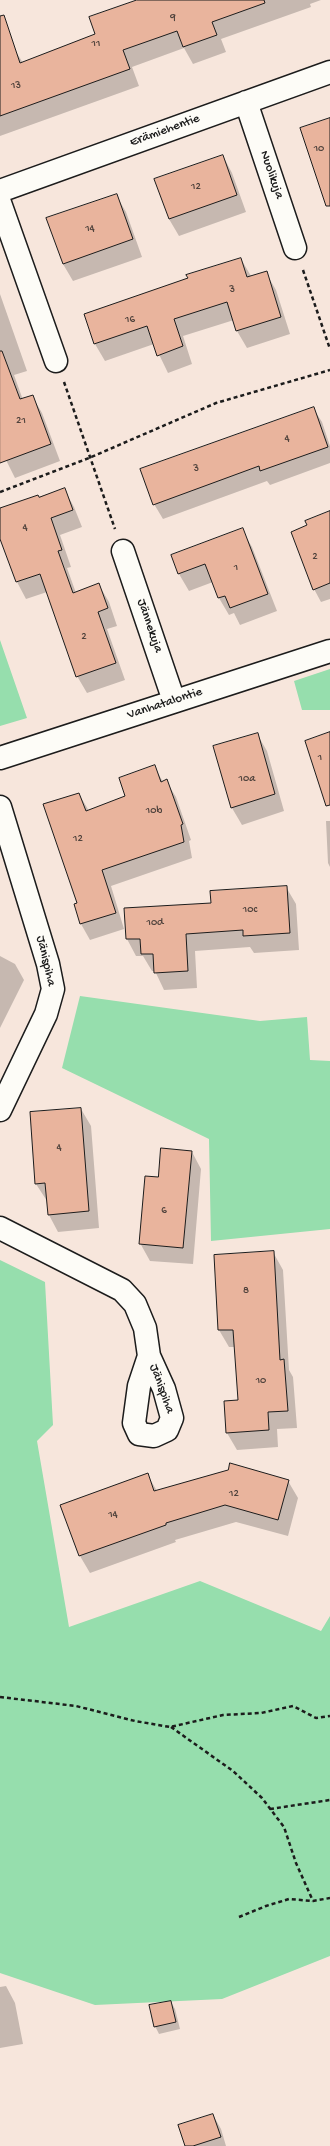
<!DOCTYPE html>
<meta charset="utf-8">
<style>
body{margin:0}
canvas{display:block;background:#f7e6dc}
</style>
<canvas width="330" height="2146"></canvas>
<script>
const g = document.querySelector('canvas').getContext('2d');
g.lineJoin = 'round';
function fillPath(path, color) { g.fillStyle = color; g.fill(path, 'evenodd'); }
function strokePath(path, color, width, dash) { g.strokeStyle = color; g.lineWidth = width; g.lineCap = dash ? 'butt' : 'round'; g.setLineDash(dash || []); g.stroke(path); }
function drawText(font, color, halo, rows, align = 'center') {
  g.font = font + ' "Gochi Hand",sans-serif'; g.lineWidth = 3.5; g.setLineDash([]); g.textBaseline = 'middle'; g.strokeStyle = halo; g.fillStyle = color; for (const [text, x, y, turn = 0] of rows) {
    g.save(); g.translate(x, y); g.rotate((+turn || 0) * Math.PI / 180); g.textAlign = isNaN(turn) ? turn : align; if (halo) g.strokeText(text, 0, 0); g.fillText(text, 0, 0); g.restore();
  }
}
fillPath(new Path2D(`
 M0,640L27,718L0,726Z
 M330,669V710H302L294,681Z
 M80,996L260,1021L307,1017L310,1060L330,1061V1229L211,1241L209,1139L62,1068Z
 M0,1260L45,1282L53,1425L37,1441L69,1627L200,1581L321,1631L330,1616V1956L222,1999L95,2005L0,1973Z`), '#96dead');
fillPath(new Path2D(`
 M139,0H321L310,4L311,7L221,39L226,52L193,64L184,48L132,67L139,86L0,136V51L13,47L23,63L97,35Z
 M223,156L232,173L246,212L179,236L169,219Z
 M116,195L126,212L142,257L73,281L63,264Z
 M241,259L251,276L266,273L276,290L290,334L247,348L237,331L234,320L183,336L192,364L168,373L154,344L105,361L95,344L85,315Z
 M0,294L27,371L14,375L23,400L32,396L42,413L60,461L15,478L0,448Z
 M313,408L322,422L330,446V463L270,485L267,481L163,519L154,504Z
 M64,489L74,507L82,527L60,535L71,567L67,568L76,593L99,585L109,602L117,626L107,629L125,680L87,693L77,676L47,592L26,599L17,582L0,536V509Z
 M330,529V599L321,602L314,589Z
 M242,530L252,547L277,611L240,625L234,613L229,615L219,598L213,582L189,591L179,574L172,556Z
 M257,734L267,751L284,811L242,825L232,808L214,746Z
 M154,766L163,782L166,781L176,797L191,840L189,841L192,858L111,886L124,929L90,940L81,924L75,905L78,904L79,794L89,811L127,796Z
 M326,821H330V867L328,863Z
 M286,887L296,904L299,950L254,953L250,947L195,951L197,988L164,990L155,971H152L143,956H136L127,939L125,909L212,904Z
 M0,956L15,964L24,980L0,1028Z
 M81,1109L91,1126L99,1228L58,1232L49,1215L47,1201L36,1184L31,1113Z
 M192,1152L201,1169L193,1264L150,1261L140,1243L159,1178Z
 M273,1252L283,1270L289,1370L293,1377L297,1428L277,1429L278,1447L237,1450L227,1433L239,1401L235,1347H229L219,1330L215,1256Z
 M147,1474L157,1491L288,1481L298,1498L288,1536L236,1522L175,1540L176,1542L90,1573L80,1556L62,1505Z
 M6,1986L15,2003L23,2044L0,2048V1987Z
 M171,2002L175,2009L180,2029L159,2034L155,2026Z
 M213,2115L221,2129L226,2146H186Z`), '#0003');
const building = new Path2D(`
 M137,0H264L265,3L212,22L217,35L183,47L177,31L123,50L130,69L0,116V16L4,15L20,63L95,34L89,17Z
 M330,118V206H326L300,128Z
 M223,155L237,195L169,219L154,179Z
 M117,194L133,239L63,264L46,218Z
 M241,258L247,277L267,271L281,317L236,331L227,302L174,319L183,346L157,356L147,326L94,344L84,314L188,278L186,275Z
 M0,351H2L20,399L33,395L51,444L0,463Z
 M314,407L328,447L260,471L259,466L153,505L140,469Z
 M65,488L73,510L51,518L62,550L58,551L73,593L99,583L108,608L98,612L116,663L76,677L40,574L16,582L0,539V508L38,495L39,497Z
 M330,511V583L313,590L291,532L307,525L305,521Z
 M243,528L268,594L230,608L225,596L218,598L205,564L178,574L171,555Z
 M330,732V805L326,806L305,741Z
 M258,733L275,794L231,808L213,746Z
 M155,765L161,782L167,779L183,824L181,825L184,842L102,870L116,913L80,924L74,904L77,903L43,804L79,793L86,811L125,796L119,778Z
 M287,886L290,933L243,936V930L186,934L188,971L154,973L153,954H141L140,939H126L124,908L211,903L210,891Z
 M81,1108L89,1211L48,1215L45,1183L35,1184L30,1112Z
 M161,1148L192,1151L183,1248L139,1244L145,1176L158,1177Z
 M274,1251L280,1360L284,1359L288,1411L268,1412L269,1430L226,1433L224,1401L238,1400L233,1330H218L214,1255Z
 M230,1463L289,1480L278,1520L225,1505L166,1523V1525L79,1556L60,1505L148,1473L154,1491L228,1470Z
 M171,2001L176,2022L154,2027L149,2005Z
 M213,2114L221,2137L193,2146H185L178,2125Z`);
fillPath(building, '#e9b49d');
strokePath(building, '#1c1c1c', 1);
const minor = new Path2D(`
 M246,102L295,248
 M0,191L330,72
 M0,203L56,361
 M123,551L174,701
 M0,758L330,651
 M0,807L48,964L53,989L46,1014L0,1110
 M0,1228L122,1290L135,1304L145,1328L149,1356L164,1389L172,1418L167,1430L154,1436L139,1434L134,1423L139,1386L149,1356`);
strokePath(minor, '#1c1c1c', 25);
strokePath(new Path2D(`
 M303,270L330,349
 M64,382L115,529
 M0,492L89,458L216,403L330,370
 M0,1697L76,1706L135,1721L170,1727L223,1715L261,1713L293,1706L316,1718L330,1716
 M171,1727L233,1771L262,1798L284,1827L296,1863L313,1901
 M270,1809L330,1800
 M239,1917L266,1906L289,1899L313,1901L330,1898`), '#1c1c1c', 2.5, [4, 3]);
strokePath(minor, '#fdfcf7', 22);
drawText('11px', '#4f423c', null, [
 ["9",173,18],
 ["11",96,44],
 ["13",16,86],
 ["10",319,149],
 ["12",196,187],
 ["14",90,229],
 ["3",232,290],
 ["16",130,320],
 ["21",21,421],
 ["4",287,439],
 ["3",196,469],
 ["4",25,528],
 ["2",315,557],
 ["1",236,568],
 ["2",84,637],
 ["1",320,758],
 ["10a",247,779],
 ["10b",154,811],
 ["12",78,839],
 ["10c",250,910],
 ["10d",155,923],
 ["4",59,1148],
 ["6",164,1211],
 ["8",246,1291],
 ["10",261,1381],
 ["12",234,1494],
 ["14",113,1515]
]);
drawText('13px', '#1c1c1c', '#fdfcf7', [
 ["Erämiehentie",165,131,-20],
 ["Nuolikuja",271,175,71],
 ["Jännekuja",149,626,71],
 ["Vanhatalontie",165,704,-18],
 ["Jänispiha",45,961,77],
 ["Jänispiha",161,1389,70]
]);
</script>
